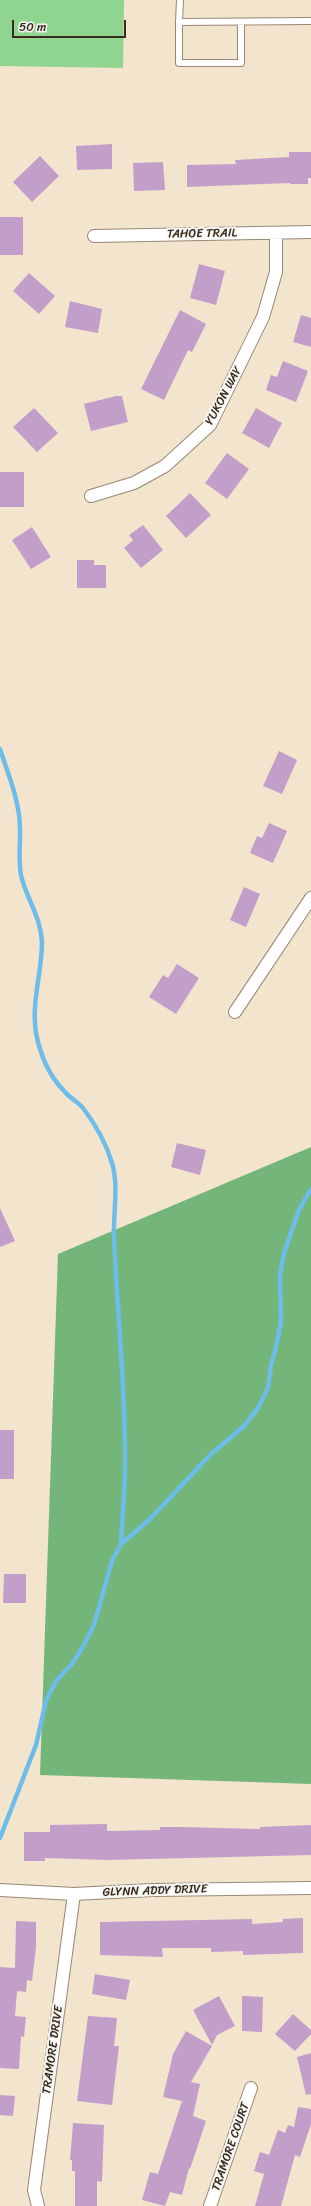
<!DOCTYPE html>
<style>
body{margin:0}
#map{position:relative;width:311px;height:2206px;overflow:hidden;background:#f3e4ce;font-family:Sriracha,sans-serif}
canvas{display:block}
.scale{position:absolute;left:12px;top:20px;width:114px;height:18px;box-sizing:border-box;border:2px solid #3b2a1e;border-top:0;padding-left:5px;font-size:12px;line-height:14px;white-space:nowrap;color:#3b2a1e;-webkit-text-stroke:3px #f6f6f2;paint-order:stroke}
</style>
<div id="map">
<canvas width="311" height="2206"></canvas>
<div class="scale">50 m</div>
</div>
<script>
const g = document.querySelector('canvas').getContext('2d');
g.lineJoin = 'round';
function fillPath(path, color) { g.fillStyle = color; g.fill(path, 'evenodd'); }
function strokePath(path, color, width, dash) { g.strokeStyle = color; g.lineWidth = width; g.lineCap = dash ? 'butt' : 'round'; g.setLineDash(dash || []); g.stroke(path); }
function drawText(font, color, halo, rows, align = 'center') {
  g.font = font + ' Sriracha,sans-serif'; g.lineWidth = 4; g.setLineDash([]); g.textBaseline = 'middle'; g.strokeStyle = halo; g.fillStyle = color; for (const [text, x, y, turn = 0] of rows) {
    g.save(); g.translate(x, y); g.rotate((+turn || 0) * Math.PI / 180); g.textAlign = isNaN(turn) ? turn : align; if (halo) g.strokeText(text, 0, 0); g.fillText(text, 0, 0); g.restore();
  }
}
fillPath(new Path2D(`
 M0,0H124L123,68L0,66Z`), '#90d58f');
fillPath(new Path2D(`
 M311,1147V1784L40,1775L58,1254Z`), '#74b67a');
strokePath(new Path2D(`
 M0,749C6,768 15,789 18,809C23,831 17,852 21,875C26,898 41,917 42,942C42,972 31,1003 36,1033C40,1054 49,1076 65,1092C70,1098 78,1102 83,1108C96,1125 106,1143 112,1163C119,1187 113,1213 114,1237C117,1313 126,1389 125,1466C125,1492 122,1518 121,1544
 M0,1838L36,1745L46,1701L56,1681L72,1664L84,1645L94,1625L112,1561L121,1544L150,1519L210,1455L244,1426L258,1408L268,1388L271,1365L277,1343L281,1321L280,1276L284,1253L299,1210L311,1189`), '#6ebce9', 4.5);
fillPath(new Path2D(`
 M112,144V169L77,170L76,146Z
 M289,152H311V178H308V184H290V183L187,187V165L236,164L235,160L289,157Z
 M40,156L59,176L32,202L13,182Z
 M163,162L165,190L134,191L133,163Z
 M0,217H23V255H0Z
 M199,264L225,271L216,305L190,298Z
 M29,273L55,296L39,314L13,291Z
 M70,301L102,309L98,333L65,327Z
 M180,310L206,324L192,352L188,350L164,400L141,389Z
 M301,315L311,318V347L293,342Z
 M283,361L308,371L296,402L266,390L271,375L277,377Z
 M116,396H122L128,422L91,431L84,404Z
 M34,408L58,433L37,452L13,427Z
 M256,408L282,423L269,448L242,433Z
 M227,453L249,469L227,499L205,483Z
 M0,472H24V507H0Z
 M190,493L211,515L186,538L166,516Z
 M143,525L163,550L141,568L124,548L133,540L129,535Z
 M32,527L51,557L31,569L12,540Z
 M77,560H94V565H106V588H77Z
 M279,751L297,760L282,794L263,786Z
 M269,823L287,831L273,863L250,853L257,836L262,838Z
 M244,887L260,894L246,927L230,920Z
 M177,964L199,978L176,1014L149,997L163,975L168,978Z
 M177,1143L206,1150L200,1175L171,1167Z
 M0,1208L15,1241L0,1247Z
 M0,1430H14V1479H0Z
 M4,1574H26V1603H3Z
 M107,1824V1831L160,1830V1827H180L260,1829V1827L311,1825V1855L108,1860L45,1858V1861H24V1832H50V1825Z
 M303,1918V1953L243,1955V1951L211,1952V1948H162L163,1957L100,1955V1922L252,1919V1924L283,1922V1919Z
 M16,1921L36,1922V1948L32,1981L27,1980L26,1992L17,1991L15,2016L26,2017L24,2037L21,2036L19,2069L0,2068V1967L15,1968Z
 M95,1974L130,1980L126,2000L92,1994Z
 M219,1996L235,2026L217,2035L212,2045L193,2010Z
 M242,1996L263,1997L262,2032L242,2031Z
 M293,2014L311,2030V2034L295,2051L275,2034Z
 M88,2016L117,2018L114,2046H119L112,2105L77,2101Z
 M186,2031L212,2046L191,2082L200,2084L193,2116L206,2121L190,2169L189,2168L182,2195L170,2192L165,2206L142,2200L150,2172L158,2174L182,2101L163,2097L173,2054Z
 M311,2053V2094L306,2095L297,2057Z
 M0,2095L15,2096L13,2116L0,2115Z
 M298,2107L311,2109V2124L300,2157L295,2155L281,2206H255L264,2174L254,2171L260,2152L269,2155L278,2130L285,2133L288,2125L294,2127Z
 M73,2123L104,2125L102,2182L97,2181V2206H75V2171H72V2160H70Z`), '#c29fc8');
const lane = new Path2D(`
 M180,0L179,22L311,21
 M179,22V63H241V22`);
const street = new Path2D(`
 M94,236L311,232
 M91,496L134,483L165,466L210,425L263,317L276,272V233
 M235,1012L311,898
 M0,1890L74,1894L152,1890L311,1888
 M38,2206L34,2190L74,1894
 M210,2206L251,2088`);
strokePath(lane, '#978776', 8);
strokePath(street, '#978776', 14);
strokePath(lane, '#fff', 6);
strokePath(street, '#fff', 12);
drawText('12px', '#3b2a1e', '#f6f6f2', [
 ["TAHOE TRAIL",202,234,-1],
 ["YUKON WAY",224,396,-62],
 ["GLYNN ADDY DRIVE",155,1891,-2],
 ["TRAMORE DRIVE",53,2050,-82],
 ["TRAMORE COURT",231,2147,-71]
]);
</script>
